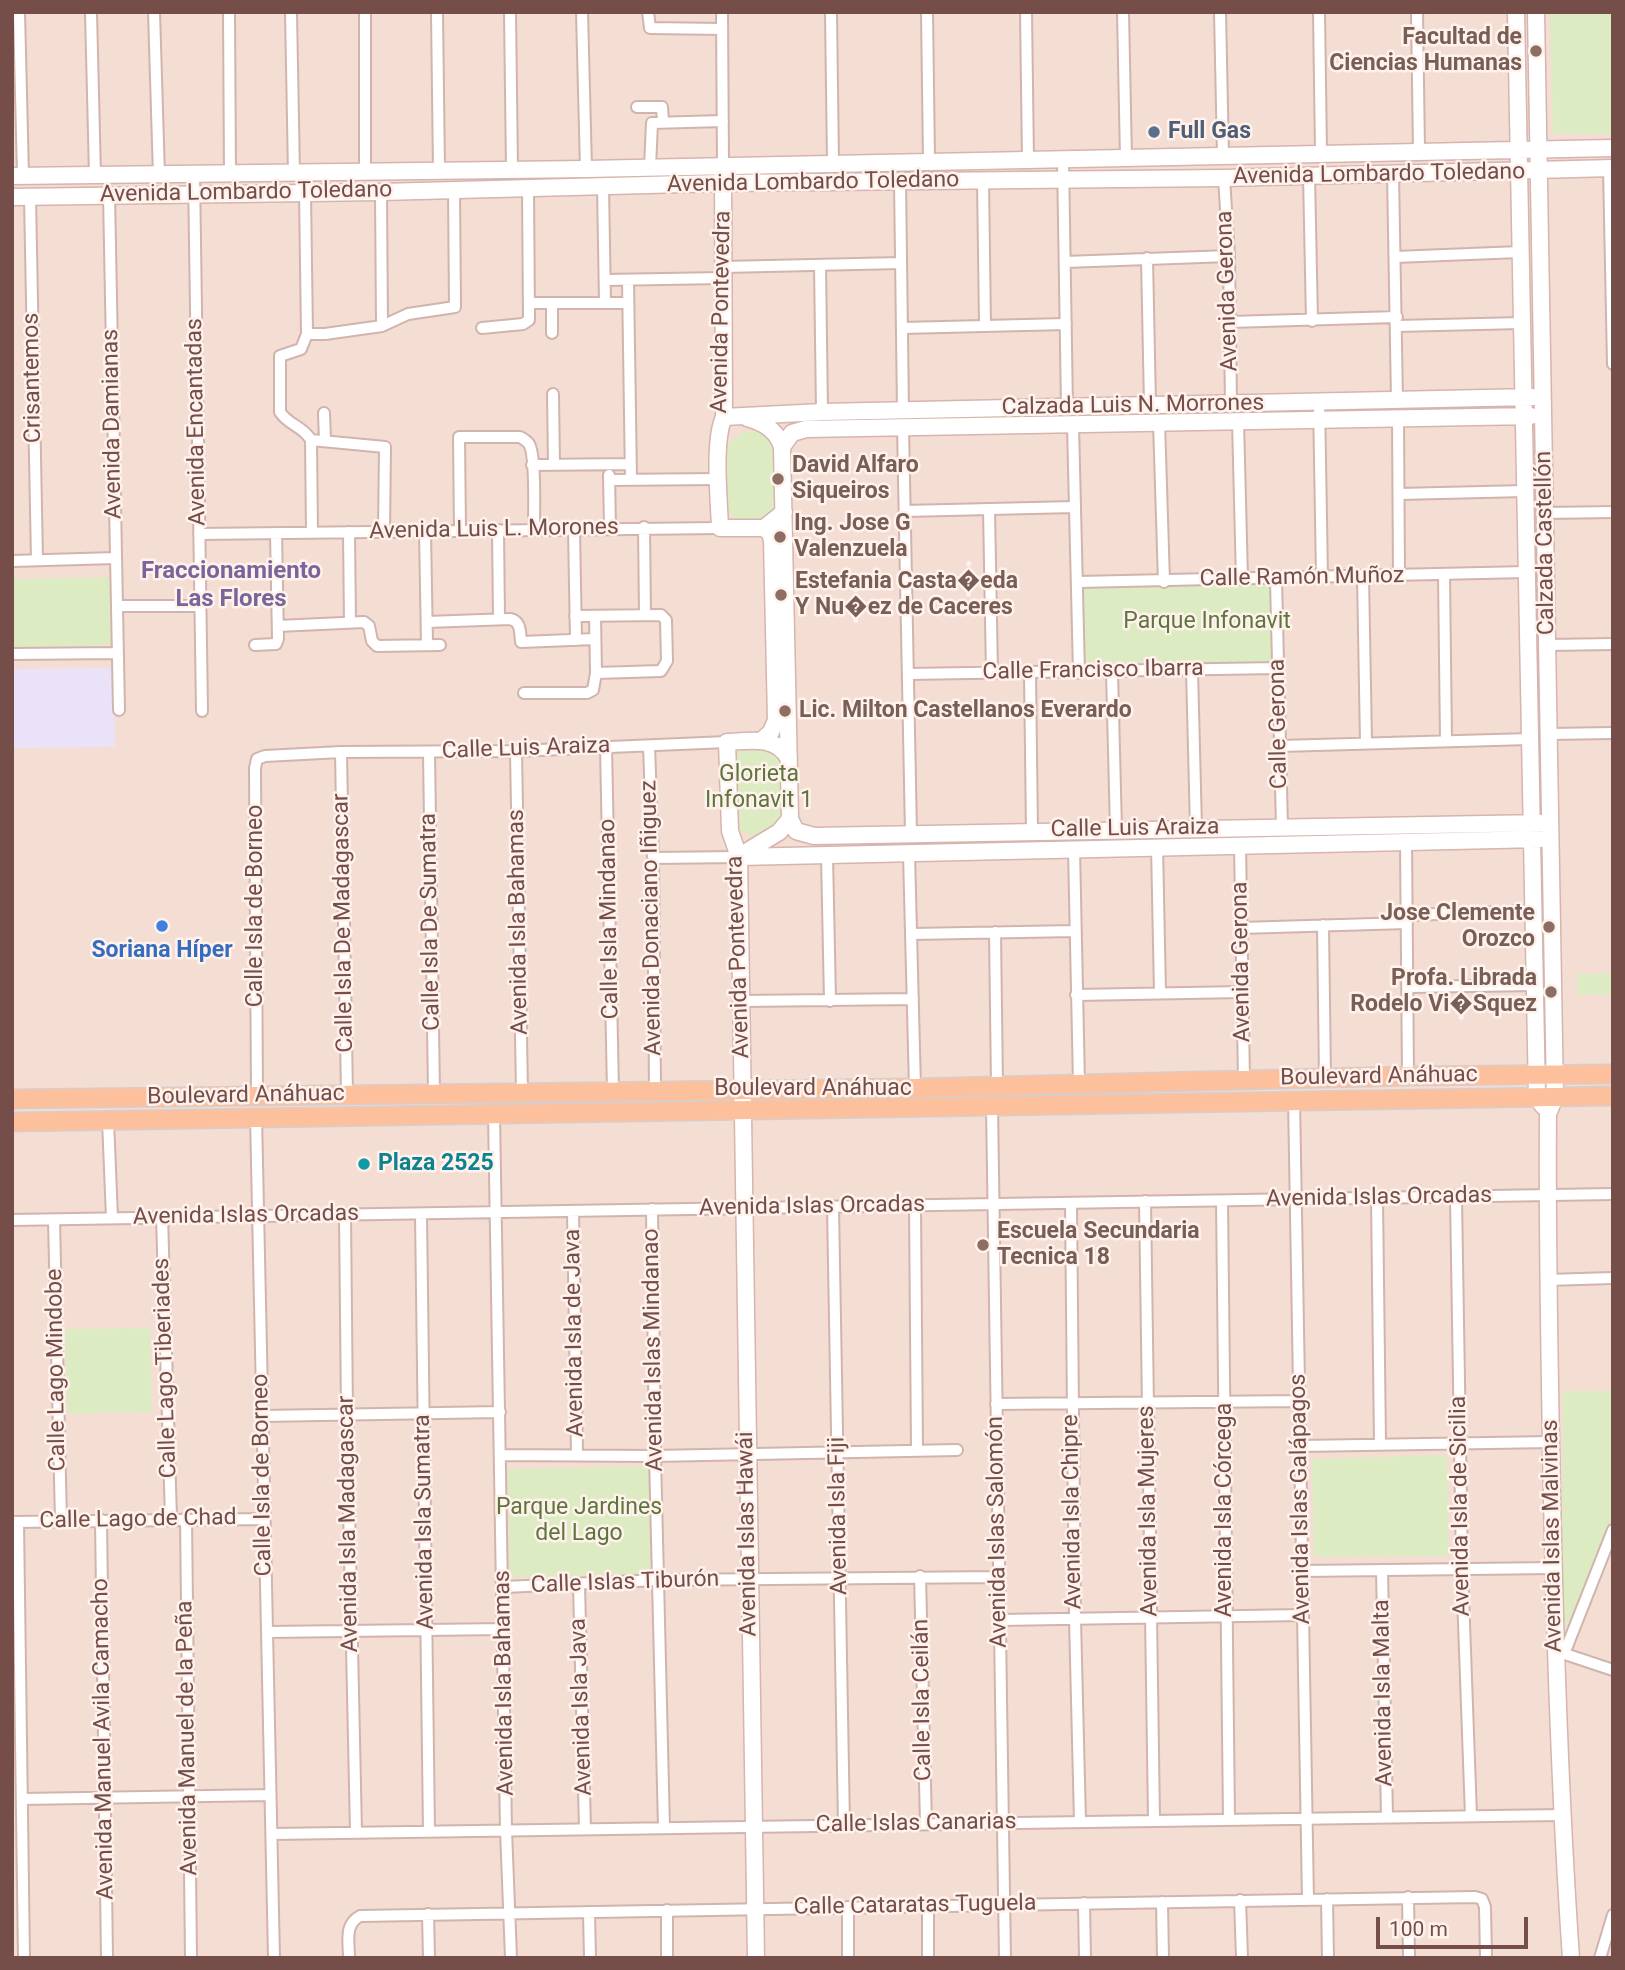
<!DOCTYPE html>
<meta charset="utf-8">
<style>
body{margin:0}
#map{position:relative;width:1625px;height:1970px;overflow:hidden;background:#fdede5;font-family:Roboto,sans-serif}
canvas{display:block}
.frame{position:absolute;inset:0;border:14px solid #764e49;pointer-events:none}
.scale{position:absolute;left:1376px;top:1917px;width:152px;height:32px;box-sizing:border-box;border:4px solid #764e49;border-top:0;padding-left:9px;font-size:21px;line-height:24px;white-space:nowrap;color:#764e49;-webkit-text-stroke:5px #fff2ec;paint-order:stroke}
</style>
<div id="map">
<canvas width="1625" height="1970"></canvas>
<div class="frame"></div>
<div class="scale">100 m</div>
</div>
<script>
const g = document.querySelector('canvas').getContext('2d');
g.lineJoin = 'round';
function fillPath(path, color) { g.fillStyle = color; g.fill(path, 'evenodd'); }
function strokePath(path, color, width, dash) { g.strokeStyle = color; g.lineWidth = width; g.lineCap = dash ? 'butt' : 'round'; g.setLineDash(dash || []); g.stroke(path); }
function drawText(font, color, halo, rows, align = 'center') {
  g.font = font + ' Roboto,sans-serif'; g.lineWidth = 5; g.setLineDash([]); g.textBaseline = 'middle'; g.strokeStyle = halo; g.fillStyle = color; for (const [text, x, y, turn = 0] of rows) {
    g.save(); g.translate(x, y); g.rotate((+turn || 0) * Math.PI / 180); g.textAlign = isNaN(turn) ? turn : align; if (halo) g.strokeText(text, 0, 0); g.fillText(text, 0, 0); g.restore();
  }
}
fillPath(new Path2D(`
 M12,12H1613V1958H12Z`), '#f4ddd3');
fillPath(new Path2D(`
 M114,668L115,747L12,748V669Z`), '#eae2f9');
fillPath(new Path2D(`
 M1550,12H1613V134H1553Z
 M756,431L774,441L778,510L766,522L743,524L733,518L726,506L725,452L727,446L742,432Z
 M113,577L114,645L12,647V579Z
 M1272,580L1275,662H1085L1084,585Z
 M761,743L783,759L785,817L762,836L748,835L742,831L734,820V757L746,746Z
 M1613,973V994L1578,995L1577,974Z
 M150,1328L152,1412L67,1414L65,1329Z
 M1563,1391H1613V1516L1562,1637Z
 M1447,1455L1449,1556L1314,1557L1312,1459Z
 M648,1466L651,1575L510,1577L508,1469Z`), '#ddebc3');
const street = new Path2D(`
 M19,12L23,176
 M91,12L95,176
 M154,12L159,176
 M229,12L230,175
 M291,12L294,174
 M365,12V172
 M437,12L439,171
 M510,12L512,169
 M582,12L586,169
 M648,12L650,28L722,29
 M722,12L723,166
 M831,12L833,163
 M927,12L929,161
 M1026,12L1028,160
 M1123,12L1126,159
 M1220,12L1223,155
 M1319,12L1321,153
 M1417,12L1419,151
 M637,107H662L663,122
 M1063,159L1067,408
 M650,167L652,123L723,121
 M1609,168L1613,364
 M1393,174L1397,400
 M194,175L202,711
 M1309,175L1312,321
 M1224,178L1229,256L1231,403
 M983,180L985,326
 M900,181L903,411
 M603,186L605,303
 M381,192L382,326
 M305,193L307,334L301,349L280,356V412C288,425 303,426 311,440
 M109,195L119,710
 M30,197L37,560
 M1395,257L1520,252
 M1147,258L1150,405
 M1065,262L1229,256
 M820,265L822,412
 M723,267L901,263
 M605,280L723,278
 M628,280L631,480
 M530,303H628
 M1230,322L1397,317
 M1397,326L1521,323
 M482,328L523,324L529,320L528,188
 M902,328L1066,324
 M552,333V303
 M307,334H325L382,326L408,314L455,307L454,190
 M553,394L554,465
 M1319,401L1322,578
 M324,413L325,441
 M1398,417L1399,576
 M1238,421L1242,580
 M1159,422L1164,582
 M1073,425L1079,673
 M903,427L911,834
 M311,440L385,447L384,532
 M311,440L312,533
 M532,465L630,464
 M609,475L610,528
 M609,480L719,479
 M1399,494L1525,491
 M989,509L992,673
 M905,511L1075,507
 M1545,513L1613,512
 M644,527L645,615
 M574,529L576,640
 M460,530L459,437H520C524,439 526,440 529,444C536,455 534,513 534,529
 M498,530L499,618
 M425,531L427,645
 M349,532L350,623
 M199,534L720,528
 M12,561L116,558
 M1444,575L1446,741
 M1363,576L1366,743
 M1276,580L1282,827
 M1078,582L1527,572
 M117,606H200
 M575,616L661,615L666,620L667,661L661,671L596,673
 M427,622L510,619C521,621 520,632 521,642L595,639
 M278,626L364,622L369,626L372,641L377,646L440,645
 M255,645L276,644L278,639L276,533
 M1548,645L1613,644
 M12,654L118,653
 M1192,670L1196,828
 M1112,672L1116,830
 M1030,673L1032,832
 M908,674L1278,668
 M524,693H587L593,690L596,673L595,616
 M1550,734L1613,733
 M649,746L653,858L655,1090
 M1280,746L1530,739
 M606,747L613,1091
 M516,751L522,1092
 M341,752L347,1094
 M429,752L434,1093
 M1406,841L1408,1076
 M1240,845L1244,1080
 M1157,846L1160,993
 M1074,849L1079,1084
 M909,854L915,1088
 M827,855L830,1001
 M653,858L739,857
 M1407,915L1533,911
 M1323,925L1325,1078
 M1241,928L1407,923
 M995,932L997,1086
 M912,934L1075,931
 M1408,987L1535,985
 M1076,995L1242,992
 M742,1001L913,999
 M257,1095L255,768L257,759L265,756L341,752L516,751L727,742
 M1294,1099L1308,1899
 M992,1106L1005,1958
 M494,1114L506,1830L511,1958
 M256,1116L274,1958
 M108,1120L112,1218
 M1456,1197L1462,1568L1471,1816
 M1377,1198L1380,1444
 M1145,1201L1154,1820
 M1222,1201L1229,1819
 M1071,1203L1075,1619L1080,1822
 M915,1206L917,1451
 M833,1207L844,1825
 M652,1209L655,1456L664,1828
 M573,1211L577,1454
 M421,1214L429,1831
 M345,1215L347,1414L356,1832
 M162,1217L171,1519
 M12,1220L1613,1194
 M54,1220L61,1521
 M1547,1280L1613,1278
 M996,1404L1299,1401
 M262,1416L500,1412
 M1300,1446L1551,1442
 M501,1455L655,1456L957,1450
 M186,1518L191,1958
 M101,1520L107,1958
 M12,1522L265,1519
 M18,1522L24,1958
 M1382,1570L1387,1817
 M1303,1571L1553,1568
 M920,1576L926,1824
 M579,1585L585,1829
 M504,1587L658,1580L999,1577
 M1000,1620L1303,1615
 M268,1632L504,1629
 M1559,1652L1613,1670
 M1564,1654L1613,1530
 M22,1799L270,1795
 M272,1834L1561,1815
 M1408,1897L1409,1958
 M1327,1899L1328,1958
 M1240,1900L1242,1958
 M1162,1902L1163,1958
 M1084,1903L1085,1958
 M928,1906V1958
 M848,1907V1958
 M667,1910V1958
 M589,1912L590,1958
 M428,1914L429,1958
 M349,1958C349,1941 344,1925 360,1916L1475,1897L1482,1899L1485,1907L1486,1958
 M1600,1958L1613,1915`);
const secondary = new Path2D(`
 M1516,12L1537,1097L1543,1106
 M1536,12L1555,1097L1548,1114C1547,1224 1549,1333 1551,1443C1554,1615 1559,1786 1571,1958
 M723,175L724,417C713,441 719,499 720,528H764L784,512
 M12,176L586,169L1613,148
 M12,197L381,192L723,183L1224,178L1613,168
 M724,417L822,412L1533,397
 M747,418C763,422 777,430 782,447L790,819
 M782,447L792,433L806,429L1531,416
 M761,741L771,732L776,720L772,540L770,533L764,528
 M790,819L796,831L814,836L1542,823
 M741,855L779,832L790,819
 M739,857L1541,839
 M756,1958L739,857L730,831L727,742C750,741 776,735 789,759`);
const primary = new Path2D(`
 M12,1099L915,1088L1408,1076L1613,1074
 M12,1122L1613,1096`);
strokePath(street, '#d1b4ad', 14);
strokePath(secondary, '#d7b4ad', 19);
strokePath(primary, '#d9cdcc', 21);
strokePath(street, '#fff', 10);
strokePath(secondary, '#fff', 16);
strokePath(primary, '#fcc09c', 18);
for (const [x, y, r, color] of [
 [1536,51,7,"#8d6e63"],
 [1154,132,7,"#5c6f8a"],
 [778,479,7,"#8d6e63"],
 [780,537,7,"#8d6e63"],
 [781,595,7,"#8d6e63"],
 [785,711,7,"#8d6e63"],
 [162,926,7,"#3f7fe0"],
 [1549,927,7,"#8d6e63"],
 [1551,992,7,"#8d6e63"],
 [364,1164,7,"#0f9aa8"],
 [983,1245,7,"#8d6e63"]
]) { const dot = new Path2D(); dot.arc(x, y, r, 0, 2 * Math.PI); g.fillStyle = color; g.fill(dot); strokePath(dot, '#fff2ec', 2.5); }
drawText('bold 23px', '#785e54', '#fff2ec', [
 ["Facultad de",1522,38,"right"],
 ["Ciencias Humanas",1522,64,"right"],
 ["David Alfaro",792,466],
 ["Siqueiros",792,492],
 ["Ing. Jose G",794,524],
 ["Valenzuela",794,550],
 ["Estefania Casta�eda",795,582],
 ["Y Nu�ez de Caceres",795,608],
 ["Lic. Milton Castellanos Everardo",799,711],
 ["Jose Clemente",1535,914,"right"],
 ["Orozco",1535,940,"right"],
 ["Profa. Librada",1537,979,"right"],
 ["Rodelo Vi�Squez",1537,1005,"right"],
 ["Escuela Secundaria",997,1232],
 ["Tecnica 18",997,1258]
], 'left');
drawText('bold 23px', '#4e5e75', '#fff2ec', [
 ["Full Gas",1168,132]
], 'left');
drawText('23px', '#764e49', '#fff2ec', [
 ["Avenida Lombardo Toledano",1379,175,-1],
 ["Avenida Lombardo Toledano",813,183,-1],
 ["Avenida Lombardo Toledano",246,193,-1],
 ["Avenida Gerona",1228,291,-92],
 ["Avenida Pontevedra",722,312,-89],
 ["Crisantemos",33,378,-91],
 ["Calzada Luis N. Morrones",1133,406,-1],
 ["Avenida Encantadas",197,422,-91],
 ["Avenida Damianas",113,424,-91],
 ["Avenida Luis L. Morones",494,530,-1],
 ["Calzada Castellón",1546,543,-91],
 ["Calle Ramón Muñoz",1302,578,-1],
 ["Calle Francisco Ibarra",1093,671,-1],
 ["Calle Gerona",1279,724,-91],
 ["Calle Luis Araiza",526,749,-2],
 ["Calle Luis Araiza",1135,829,-1],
 ["Calle Isla de Borneo",256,906,-90],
 ["Avenida Donaciano Iñiguez",652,918,-91],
 ["Calle Isla Mindanao",610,919,-91],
 ["Calle Isla De Sumatra",431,922,-91],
 ["Avenida Isla Bahamas",519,922,-91],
 ["Calle Isla De Madagascar",344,923,-91],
 ["Avenida Pontevedra",739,957,-92],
 ["Avenida Gerona",1242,962,-91],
 ["Boulevard Anáhuac",1379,1077,-1],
 ["Boulevard Anáhuac",813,1089],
 ["Boulevard Anáhuac",246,1096,-1],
 ["Avenida Islas Orcadas",1379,1198,-1],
 ["Avenida Islas Orcadas",812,1207,-1],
 ["Avenida Islas Orcadas",246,1216,-1],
 ["Avenida Isla de Java",575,1333,-91],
 ["Avenida Islas Mindanao",654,1350,-91],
 ["Calle Lago Tiberiades",166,1368,-92],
 ["Calle Lago Mindobe",57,1370,-91],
 ["Calle Isla de Borneo",263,1475,-91],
 ["Avenida Islas Galápagos",1301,1499,-91],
 ["Avenida Isla de Sicilia",1461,1506,-91],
 ["Avenida Isla Córcega",1225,1510,-90],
 ["Avenida Isla Mujeres",1149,1511,-91],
 ["Avenida Isla Chipre",1073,1512,-91],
 ["Avenida Isla Fiji",839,1516,-91],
 ["Calle Lago de Chad",138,1520,-1],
 ["Avenida Isla Sumatra",425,1522,-91],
 ["Avenida Isla Madagascar",349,1524,-91],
 ["Avenida Islas Salomón",998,1532,-91],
 ["Avenida Islas Hawái",748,1534,-91],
 ["Avenida Islas Malvinas",1553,1536,-91],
 ["Calle Islas Tiburón",625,1583,-2],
 ["Avenida Isla Bahamas",505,1683,-91],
 ["Avenida Isla Malta",1384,1693,-91],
 ["Calle Isla Ceilán",923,1700,-91],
 ["Avenida Isla Java",582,1707,-92],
 ["Avenida Manuel de la Peña",188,1738,-91],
 ["Avenida Manuel Avila Camacho",104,1739,-91],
 ["Calle Islas Canarias",916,1824,-1],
 ["Calle Cataratas Tuguela",915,1906,-1]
]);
drawText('23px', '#5e763e', '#fff2ec', [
 ["Parque Infonavit",1207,622],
 ["Glorieta",759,775],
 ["Infonavit 1",759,801],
 ["Parque Jardines",579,1508],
 ["del Lago",579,1534]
]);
drawText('bold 23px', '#366cbe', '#fff2ec', [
 ["Soriana Híper",162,951]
]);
drawText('bold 23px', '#0d838f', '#fff2ec', [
 ["Plaza 2525",378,1164]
], 'left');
drawText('bold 24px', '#7a659a', '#fff2ec', [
 ["Fraccionamiento",231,572],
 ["Las Flores",231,600]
]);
</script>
